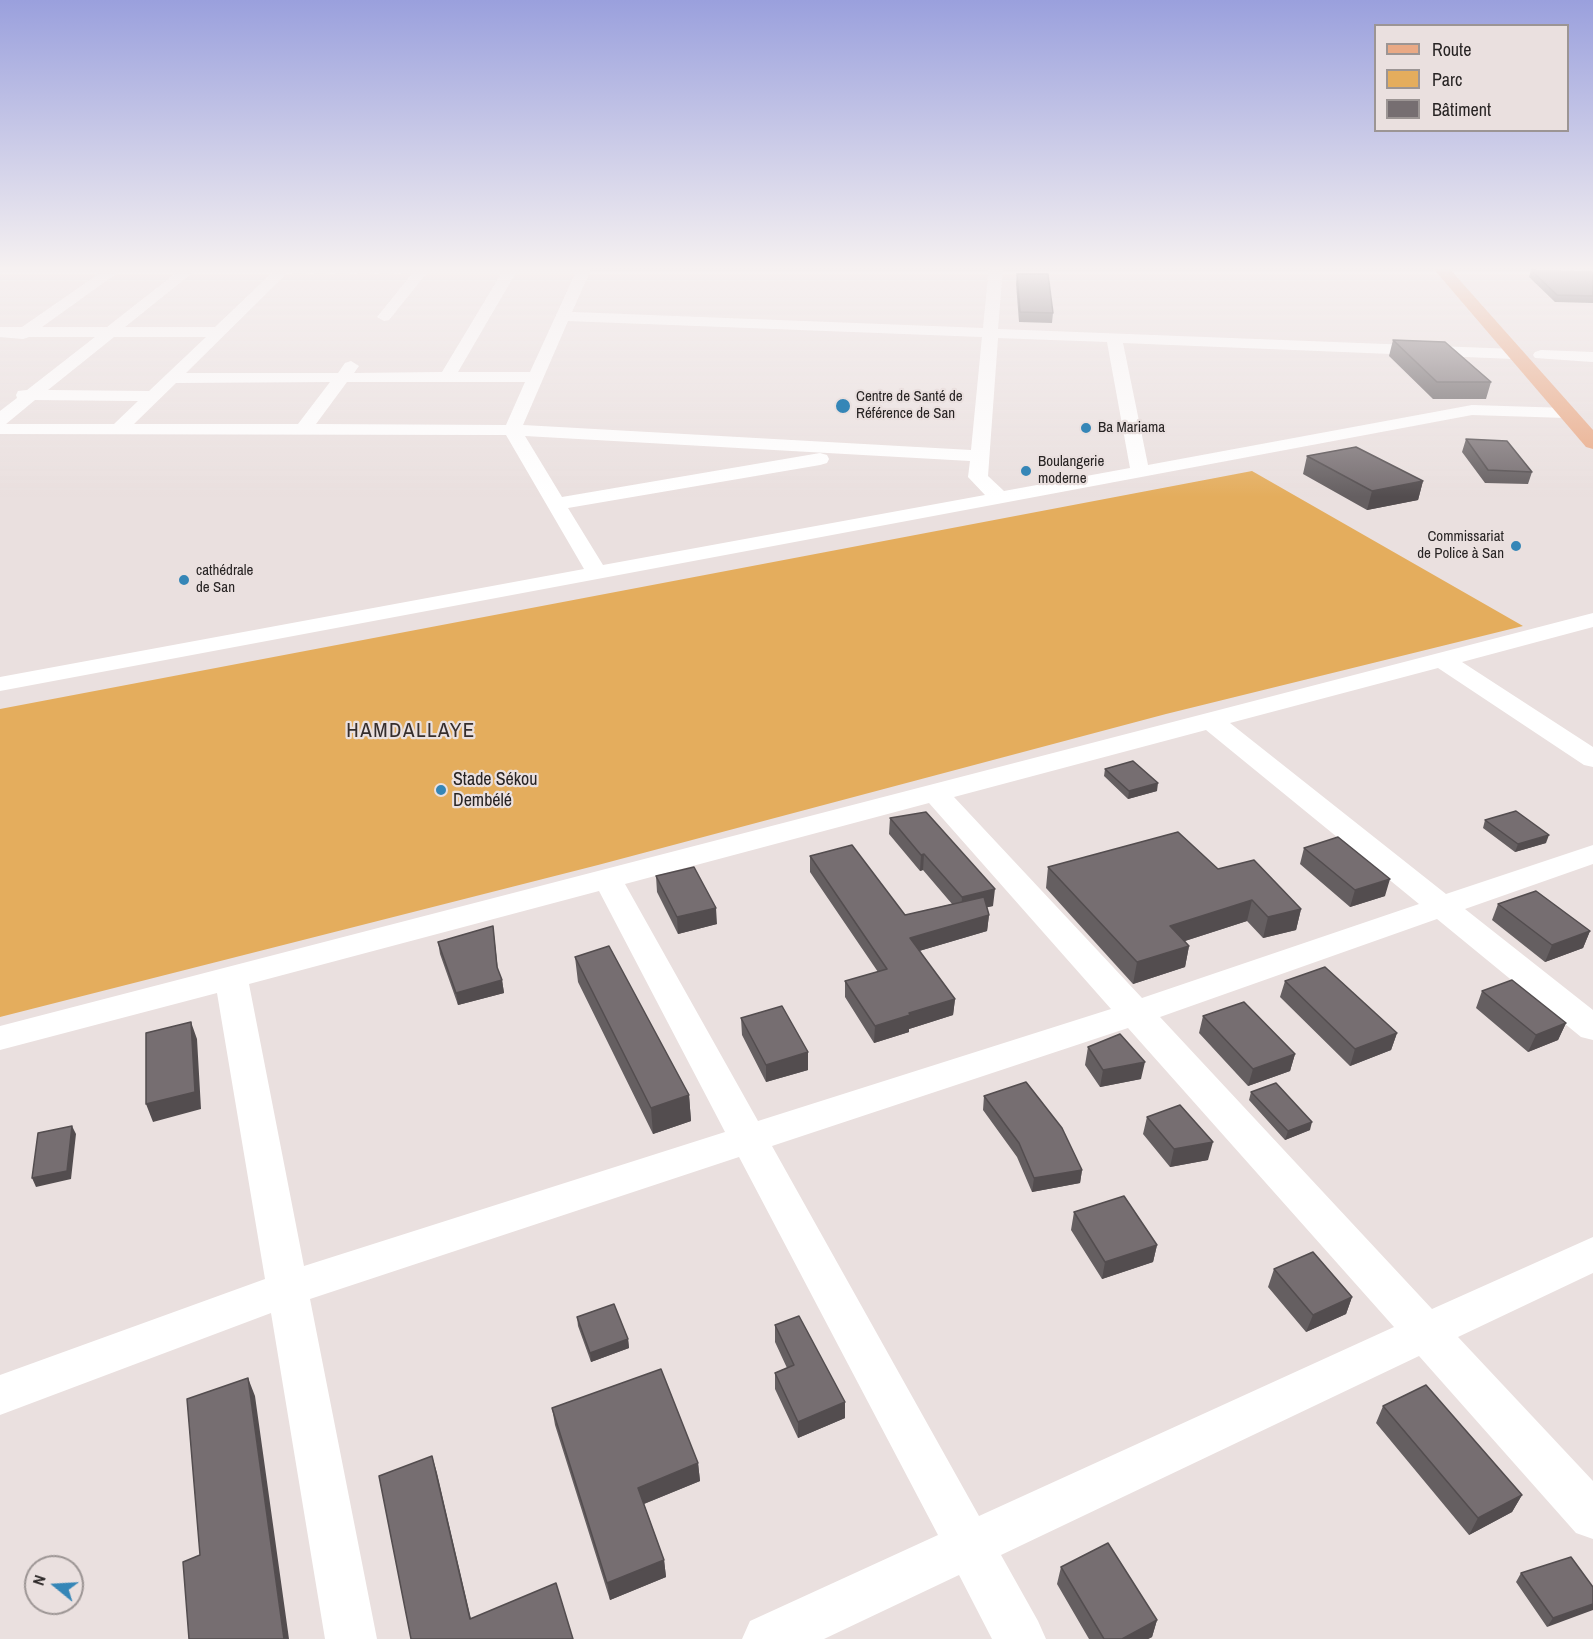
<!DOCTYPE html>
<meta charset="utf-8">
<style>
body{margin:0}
#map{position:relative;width:1593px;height:1639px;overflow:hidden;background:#eae0df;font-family:"Archivo Narrow",sans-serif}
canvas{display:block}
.legend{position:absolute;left:1374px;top:24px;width:195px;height:108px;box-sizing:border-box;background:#eae0df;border:2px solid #9c9594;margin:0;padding:8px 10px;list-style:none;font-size:18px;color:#282424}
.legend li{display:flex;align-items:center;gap:12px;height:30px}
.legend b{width:30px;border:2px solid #9c9594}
.north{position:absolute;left:24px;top:1555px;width:60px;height:60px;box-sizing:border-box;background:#eae0df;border:2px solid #9c9594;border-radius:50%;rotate:288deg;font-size:16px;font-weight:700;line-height:24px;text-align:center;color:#282424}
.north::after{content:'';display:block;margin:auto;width:21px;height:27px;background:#3586b7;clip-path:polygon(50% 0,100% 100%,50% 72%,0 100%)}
</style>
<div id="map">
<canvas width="1593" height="1639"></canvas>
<ul class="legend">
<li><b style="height:8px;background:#e9a985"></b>Route</li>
<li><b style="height:16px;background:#e4ad5d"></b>Parc</li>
<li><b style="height:16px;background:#766e71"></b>Bâtiment</li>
</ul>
<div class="north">N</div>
</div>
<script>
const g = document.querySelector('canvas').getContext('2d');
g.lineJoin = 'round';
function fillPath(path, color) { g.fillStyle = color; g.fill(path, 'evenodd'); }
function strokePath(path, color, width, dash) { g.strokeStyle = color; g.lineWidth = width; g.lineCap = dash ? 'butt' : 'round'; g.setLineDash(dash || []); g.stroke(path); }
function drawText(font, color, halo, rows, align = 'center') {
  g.font = font + ' "Archivo Narrow",sans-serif'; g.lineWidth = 4.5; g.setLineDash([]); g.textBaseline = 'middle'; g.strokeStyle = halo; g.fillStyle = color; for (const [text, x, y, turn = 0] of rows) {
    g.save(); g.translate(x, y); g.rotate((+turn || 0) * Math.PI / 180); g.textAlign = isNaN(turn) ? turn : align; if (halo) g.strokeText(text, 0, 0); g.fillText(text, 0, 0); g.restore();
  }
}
fillPath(new Path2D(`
 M1252,471L1523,626L1166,714L598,865L0,1017V709Z`), '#e4ad5d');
fillPath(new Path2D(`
 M0,267H592L572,312L983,328L989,267H1003L998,329L1514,349L1522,354L1514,359L1123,343L1148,465L1472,405L1567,408L1573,409L1576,413L1573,417L1567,418L1472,415L0,691V677L584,569L506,435L0,434V411L17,398L16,395L18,391L27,390L95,337H29L23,339L0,337V327H22L100,273H0ZM117,273H176L107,327H42ZM192,273H272L215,327H125ZM287,273L412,274L377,317L384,321L389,320L426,274H501L442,372L354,373L359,366L351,361L345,363L338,373H186ZM515,274H575L530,372H458ZM568,321L982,337L971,450L523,425ZM114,337H206L149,391L48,390ZM998,338L1107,342L1130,468L1004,491L988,476ZM330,382L298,424H134L176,383ZM347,382H525L506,425L316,424ZM35,400L138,401L114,424H6ZM525,436L970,461L968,477L985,495L603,565L568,508L820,465L827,463L829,459L827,455L820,453L562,497Z
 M1541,350L1593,352V362L1535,358L1533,355L1535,352Z
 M1593,613V627L1462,662L1593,747V767L1584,765L1438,668L1230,723L1446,894L1593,845V864L1465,909L1593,1010V1040L1581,1037L1437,919L1160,1017L1432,1309L1593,1237V1273L1458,1337L1593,1481V1539L1576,1533L1419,1356L1001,1555L1038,1621L1046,1639H992L959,1575L824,1639H742L750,1621L938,1535L739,1157L310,1299L377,1639H325L271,1313L0,1415V1375L265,1279L217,993L0,1050V1026ZM1206,730L1419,904L1142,998L954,797ZM929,803L1111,1009L758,1121L625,884ZM599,891L725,1132L304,1266L249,984ZM1128,1028L1394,1327L979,1516L772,1146Z`), '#fff');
fillPath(new Path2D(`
 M1432,267H1448L1593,430V449L1586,447Z`), '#e9a985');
fillPath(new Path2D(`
 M1531,270L1593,272V303L1555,302L1529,277Z
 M1017,274L1053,313L1052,323L1019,322L1016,284Z
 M1393,340L1491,382L1486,399H1433L1389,356Z
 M1466,439L1532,472L1528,484L1485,483L1462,452Z
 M1307,456L1423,481L1418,500L1367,510L1303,474Z
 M1105,769L1157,791L1128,799L1104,776Z
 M890,818L993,906L987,907L989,915L987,931L919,951L955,999L953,1015L909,1029V1032L874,1043L845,997V981L878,972L810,872V856L905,915L952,904L923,870L920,871L889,834Z
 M1485,820L1546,843L1515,852L1483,828Z
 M1304,848L1385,896L1350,907L1300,864Z
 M1048,867L1218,869L1301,909L1296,930L1263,938L1247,921L1185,941L1189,946L1185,967L1133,984L1046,888Z
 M656,876L717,924L678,934L657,892Z
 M1498,904L1590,931L1583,948L1545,962L1492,920Z
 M493,926L498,970L502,980L504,993L458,1005L440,954L438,942Z
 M575,957L689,1095L691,1121L653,1134L578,982Z
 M1285,981L1397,1033L1391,1050L1350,1066L1280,997Z
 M1482,991L1566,1023L1558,1040L1528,1052L1476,1008Z
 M1203,1016L1295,1054L1290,1071L1248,1086L1199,1033Z
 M741,1018L808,1052V1070L766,1082L742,1035Z
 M1088,1047L1141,1079L1100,1087L1085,1065Z
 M1251,1092L1310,1130L1285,1140L1249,1100Z
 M984,1096L1082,1170L1080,1183L1032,1192L1017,1157L983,1110Z
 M1147,1117L1208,1160L1170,1167L1143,1134Z
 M1074,1212L1157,1245L1153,1262L1102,1279L1071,1230Z
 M1274,1269L1352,1297L1346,1314L1306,1332L1268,1287Z
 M577,1317L628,1339L629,1348L591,1362L578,1326Z
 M775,1325L845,1418L798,1438L775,1389V1373L787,1368L775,1342Z
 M1383,1406L1522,1495L1512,1512L1469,1535L1376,1423Z
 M552,1408L698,1463L700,1481L644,1504L664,1560L666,1577L610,1600L555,1425Z
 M1061,1567L1157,1620L1152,1637L1148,1639H1089L1057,1584Z
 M1521,1573L1593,1587L1547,1627L1516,1582Z`), '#655f61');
fillPath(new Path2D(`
 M1423,481L1418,500L1367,510L1372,491Z
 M1158,783L1157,791L1128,799L1129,791Z
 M1549,835L1546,843L1515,852L1518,844Z
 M924,854L923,870L920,871L921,855Z
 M1390,879L1385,896L1350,907L1355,890Z
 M995,889L993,906L961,913L962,897Z
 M1252,900L1247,921L1166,947L1170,926Z
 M716,908L717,924L678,934L677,917Z
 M1301,909L1296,930L1263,938L1268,917Z
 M989,915L987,931L909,954L910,938Z
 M1590,931L1583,948L1545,962L1552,945Z
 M1189,946L1185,967L1133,984L1137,962Z
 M502,980L504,993L458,1005L456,993Z
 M955,999L953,1015L909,1029V1032L874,1043L875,1026L909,1013Z
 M191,1022L197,1039L201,1109L153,1122L146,1104Z
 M1566,1023L1558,1040L1528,1052L1536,1035Z
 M1397,1033L1391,1050L1350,1066L1355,1049Z
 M808,1052V1070L766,1082V1065Z
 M1295,1054L1290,1071L1248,1086L1253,1069Z
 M1145,1062L1141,1079L1100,1087L1103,1070Z
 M689,1095L691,1121L653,1134L651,1108Z
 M1312,1122L1310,1130L1285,1140L1288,1131Z
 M72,1126L76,1134L71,1179L36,1187L32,1178Z
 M1213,1142L1208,1160L1170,1167L1174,1149Z
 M1082,1170L1080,1183L1032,1192L1034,1178Z
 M1157,1245L1153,1262L1102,1279L1105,1262Z
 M1352,1297L1346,1314L1306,1332L1313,1315Z
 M628,1339L629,1348L591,1362L590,1353Z
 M248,1378L255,1396L289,1639H284Z
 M845,1402V1418L798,1438V1422Z
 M432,1456L437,1473L475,1636L470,1619Z
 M698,1463L700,1481L641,1505L638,1488Z
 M1522,1495L1512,1512L1469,1535L1478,1518Z
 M664,1560L666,1577L610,1600L607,1583Z
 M1593,1604V1610L1547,1627L1553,1618Z
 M1157,1620L1152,1637L1148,1639H1122Z`), '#534d4f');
const building = new Path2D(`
 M1531,270L1593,272V296L1557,295Z
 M1017,274H1048L1053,313L1020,312Z
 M1393,340L1445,342L1491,382H1437Z
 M1466,439L1507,441L1532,472L1488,470Z
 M1356,447L1423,481L1372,491L1307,456Z
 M1133,761L1158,783L1129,791L1105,769Z
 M1516,811L1549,835L1518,844L1485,820Z
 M926,812L995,889L962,897L924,854L921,855L890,818Z
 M1178,832L1218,869L1254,860L1301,909L1268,917L1252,900L1170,926L1189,946L1137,962L1048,867Z
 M1338,837L1390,879L1355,890L1304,848Z
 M852,845L905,915L984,897L989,915L910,938L955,999L909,1013L910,1015L875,1026L845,981L887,969L810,856Z
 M694,867L716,908L677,917L656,876Z
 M1536,891L1590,931L1552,945L1498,904Z
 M493,926L497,967L502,980L456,993L438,942Z
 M609,946L689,1095L651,1108L575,957Z
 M1325,967L1397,1033L1355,1049L1285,981Z
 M1512,980L1566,1023L1536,1035L1482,991Z
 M1244,1002L1295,1054L1253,1069L1203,1016Z
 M782,1006L808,1052L766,1065L741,1018Z
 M191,1022L195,1092L146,1104V1033Z
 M1120,1034L1145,1062L1103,1070L1088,1047Z
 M1026,1082L1062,1128L1082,1170L1034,1178L1019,1143L984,1096Z
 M1276,1083L1312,1122L1288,1131L1251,1092Z
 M1180,1105L1213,1142L1174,1149L1147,1117Z
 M72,1126L67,1171L32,1178L38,1133Z
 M1124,1196L1157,1245L1105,1262L1074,1212Z
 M1313,1252L1352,1297L1313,1315L1274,1269Z
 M614,1304L628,1339L590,1353L577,1317Z
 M799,1316L845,1402L798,1422L775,1373L794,1365L775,1325Z
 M661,1369L698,1463L638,1488L664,1560L607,1583L552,1408Z
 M248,1378L284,1639H189L183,1562L200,1555L187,1399Z
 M1426,1385L1522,1495L1478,1518L1383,1406Z
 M432,1456L470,1619L556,1583L573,1639H411L379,1476Z
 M1108,1543L1157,1620L1122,1639H1104L1061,1567Z
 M1571,1557L1593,1587V1604L1553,1618L1521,1573Z`);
fillPath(building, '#766e71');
strokePath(building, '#534d4f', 1.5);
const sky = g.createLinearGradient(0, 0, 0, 497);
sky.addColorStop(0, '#9aa0dd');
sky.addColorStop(0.54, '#f6f1f1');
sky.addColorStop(1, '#f6f1f100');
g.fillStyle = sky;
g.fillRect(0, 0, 1593, 497);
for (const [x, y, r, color] of [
 [843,406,8,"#3586b7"],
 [1086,428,6,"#3586b7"],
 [1026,471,6,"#3586b7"],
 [1516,546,6,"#3586b7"],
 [184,580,6,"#3586b7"],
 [441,790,6,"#3586b7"]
]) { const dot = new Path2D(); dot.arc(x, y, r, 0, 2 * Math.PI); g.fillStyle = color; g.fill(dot); strokePath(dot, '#eae0df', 2); }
drawText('15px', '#282424', '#eae0df', [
 ["Centre de Santé de",856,397],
 ["Référence de San",856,414],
 ["Ba Mariama",1098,428],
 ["Boulangerie",1038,462],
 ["moderne",1038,479],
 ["Commissariat",1504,537,"right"],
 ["de Police à San",1504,554,"right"],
 ["cathédrale",196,571],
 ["de San",196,588]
], 'left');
drawText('18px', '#282424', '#eae0df', [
 ["Stade Sékou",453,780],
 ["Dembélé",453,801]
], 'left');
g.letterSpacing = '1.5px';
drawText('21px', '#362e2d', '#eae0df', [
 ["HAMDALLAYE",411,731]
]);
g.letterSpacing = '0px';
</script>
